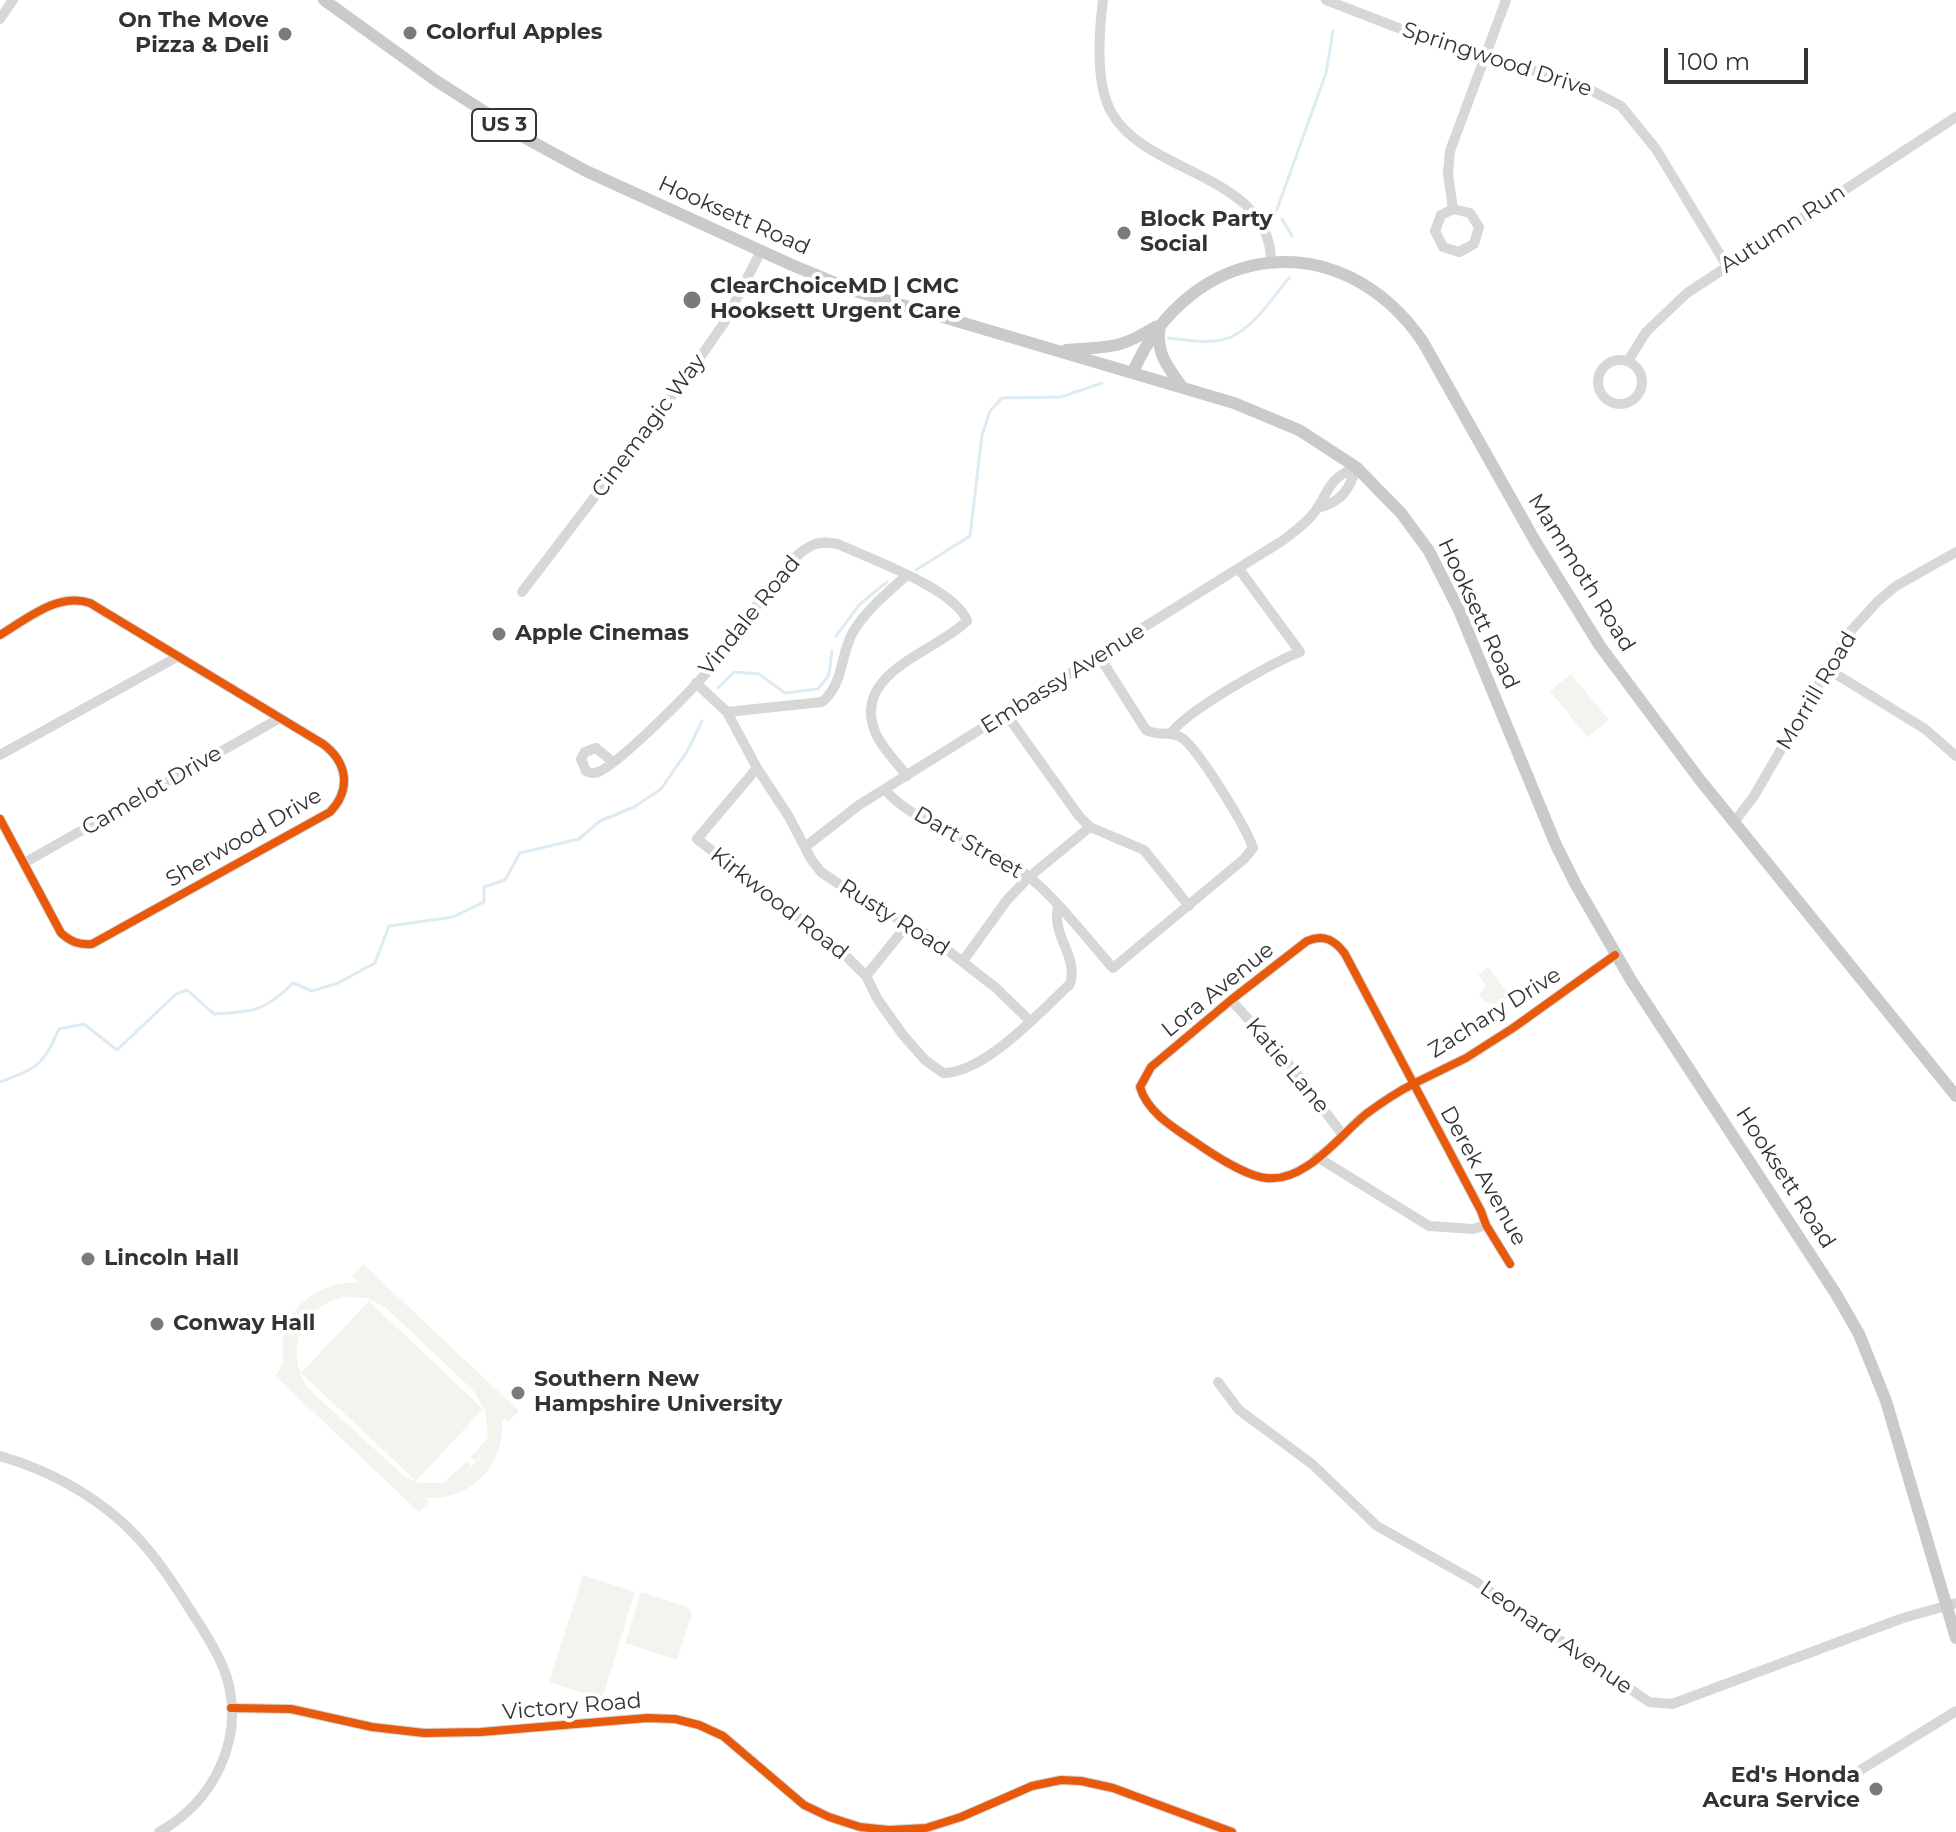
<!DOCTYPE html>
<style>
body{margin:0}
#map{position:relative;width:1956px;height:1832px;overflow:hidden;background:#fff;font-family:Montserrat,sans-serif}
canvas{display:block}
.scale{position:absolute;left:1664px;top:48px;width:144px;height:36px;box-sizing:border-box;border:4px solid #333;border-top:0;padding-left:10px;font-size:24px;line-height:28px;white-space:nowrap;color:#333;-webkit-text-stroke:6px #fff;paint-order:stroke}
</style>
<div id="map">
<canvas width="1956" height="1832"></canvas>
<div class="scale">100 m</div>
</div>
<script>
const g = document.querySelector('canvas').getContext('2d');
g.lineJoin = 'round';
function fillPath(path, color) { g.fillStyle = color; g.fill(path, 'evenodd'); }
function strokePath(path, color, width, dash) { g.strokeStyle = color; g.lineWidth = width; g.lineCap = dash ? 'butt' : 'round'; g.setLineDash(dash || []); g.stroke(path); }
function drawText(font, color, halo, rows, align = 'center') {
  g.font = font + ' Montserrat,sans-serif'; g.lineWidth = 8; g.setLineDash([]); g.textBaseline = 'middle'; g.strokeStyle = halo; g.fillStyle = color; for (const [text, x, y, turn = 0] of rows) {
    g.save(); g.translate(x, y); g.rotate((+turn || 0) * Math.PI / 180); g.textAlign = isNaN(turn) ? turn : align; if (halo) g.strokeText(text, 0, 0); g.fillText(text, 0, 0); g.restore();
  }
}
fillPath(new Path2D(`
 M1571,674L1609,720L1587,737L1550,691Z
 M1488,967L1509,995L1498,1007L1485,1002L1479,995L1486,985L1478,975Z
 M363,1264L519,1411L508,1422L502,1418C506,1464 473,1500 426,1498L429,1502L419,1512L275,1376C288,1361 280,1352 284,1334C293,1301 325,1281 358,1283L352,1275ZM344,1297L367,1298L386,1308L473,1390L485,1410L488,1437L471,1457L475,1461L481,1454L480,1458L462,1476L471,1465L467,1461L443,1483H419L404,1476L312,1392C282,1357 298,1307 344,1297Z
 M369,1301L483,1409L416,1481L301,1373Z
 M583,1575L635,1592L602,1699L549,1682Z
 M641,1592L688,1607L692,1614L677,1660L625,1643Z`), '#f1f5ed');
strokePath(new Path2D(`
 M1276,212L1326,73L1333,31
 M1282,219L1292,236
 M1168,338C1187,340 1213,345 1231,337C1255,326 1272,298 1289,278
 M916,570L970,536L982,435L990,411L1002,398L1061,397L1102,383
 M836,636L860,604L887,582
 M718,688L734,672L759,674L785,693L818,689L829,675L832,651
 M0,1082C37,1068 43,1066 59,1029L84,1024L117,1050L176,994L187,990L214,1014C254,1011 264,1012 293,983L312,991L338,983L375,963L389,926L453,917L484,902V887L505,880L520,853L579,839L600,821L634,807L661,789L688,750L702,721`), '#ddebf3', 3);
strokePath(new Path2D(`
 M1103,0C1099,32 1095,87 1113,115C1149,175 1272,175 1271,263
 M1326,0L1414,34L1581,85L1621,106L1656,149L1727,266
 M0,19L13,0
 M1453,209L1441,215L1435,231L1443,247L1459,252L1474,244L1479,227L1470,213L1453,209L1448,174L1450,151L1506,0
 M1598 382a22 22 0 1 1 44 0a22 22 0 1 1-44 0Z
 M1628,361L1646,332L1687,293L1956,117
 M1318,508C1341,502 1350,490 1356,467
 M522,592L690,372L724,323L761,251
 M0,635C27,619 58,592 90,603L323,744C347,762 352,789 330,812L92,944C79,945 71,942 61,933L0,819
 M1826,668L1925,729L1956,756
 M696,683L727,712L757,768L789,817L811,859L821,872L858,897L928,935L996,988L1030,1021
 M727,712L822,702C844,684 840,655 853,632C866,610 887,593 906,576
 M1006,714L1079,816L1090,827L1144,850L1189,906
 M1171,734C1181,714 1276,660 1300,652L1239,569
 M0,755L177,657
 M613,762L596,748L585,752L581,759L586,771C591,773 593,774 598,772C618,765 691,691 707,672C733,642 753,608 778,578C787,567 796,554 809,547C818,541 828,542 838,544C870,559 956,589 967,621C934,653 847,674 877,736C884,750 897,763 907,776
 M757,768L697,839L840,950L866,976L878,1000L903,1035L925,1060L943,1073C985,1073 1040,1012 1070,984C1079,957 1051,935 1058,907
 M885,790C919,828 987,844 1028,876C1056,898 1089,941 1113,968L1244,859L1253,848C1246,827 1199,750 1182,738C1170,730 1158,737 1146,730L1099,656
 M1735,821L1754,796L1848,634L1878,601L1896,586L1956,552
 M805,847L859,805L1282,541C1294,532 1308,522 1316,510C1332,487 1326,481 1356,467
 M24,863L280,718
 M963,961L1007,900L1029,877L1090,827
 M866,976L908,924
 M1231,1000L1295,1071L1342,1134
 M1317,1157L1429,1226L1473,1229L1486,1225
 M1510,1264L1486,1225L1481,1211L1345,954C1335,940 1324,934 1307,941L1231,1000L1151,1067L1140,1087C1147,1112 1174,1128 1195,1142C1212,1154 1246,1176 1266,1178C1305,1183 1339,1136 1366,1114C1381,1103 1397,1092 1413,1084L1466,1058L1513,1028L1615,955
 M1218,1382L1239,1410L1312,1464L1377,1526L1475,1581L1649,1702L1672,1704L1903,1618L1956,1603
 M0,1456C45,1469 87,1491 122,1522C150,1548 169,1576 189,1608C203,1630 219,1653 227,1678C245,1740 213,1802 159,1832
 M231,1708L291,1709L372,1727L424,1733L481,1732L647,1718L675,1719L699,1725L723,1736L804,1805L829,1817L860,1827L889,1830L926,1828L961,1817L1032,1786L1061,1780L1081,1781L1113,1788L1232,1832
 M1854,1774L1956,1711`), '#d7d7d7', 10);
strokePath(new Path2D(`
 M324,0L435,80L527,139L586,171L792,265L855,291L1234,403L1299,430L1356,467L1401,513L1429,551L1459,610L1556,845L1576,885L1631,980L1836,1294L1859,1334L1886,1401L1956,1638
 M1160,325C1155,352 1167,366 1182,387
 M1066,350C1109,346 1116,351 1155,327
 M1133,372C1190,241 1341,222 1423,342L1535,541L1600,646L1700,780L1956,1096`), '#cacaca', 12);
strokePath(new Path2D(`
 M0,635C27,619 58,592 90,603L323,744C347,762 352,789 330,812L92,944C79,945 71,942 61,933L0,819
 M1510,1264L1486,1225L1481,1211L1345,954C1335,940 1324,934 1307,941L1231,1000L1151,1067L1140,1087C1147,1112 1174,1128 1195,1142C1212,1154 1246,1176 1266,1178C1305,1183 1339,1136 1366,1114C1381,1103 1397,1092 1413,1084L1466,1058L1513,1028L1615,955
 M231,1708L291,1709L372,1727L424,1733L481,1732L647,1718L675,1719L699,1725L723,1736L804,1805L829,1817L860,1827L889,1830L926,1828L961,1817L1032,1786L1061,1780L1081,1781L1113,1788L1232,1832`), '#e8590c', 8);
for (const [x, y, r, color] of [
 [410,33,8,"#7a7a7a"],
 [285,34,8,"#7a7a7a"],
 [1124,233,8,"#7a7a7a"],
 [692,300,10,"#7a7a7a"],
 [499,634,8,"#7a7a7a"],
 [88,1259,8,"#7a7a7a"],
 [157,1324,8,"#7a7a7a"],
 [518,1393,8,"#7a7a7a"],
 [1876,1789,8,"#7a7a7a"]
]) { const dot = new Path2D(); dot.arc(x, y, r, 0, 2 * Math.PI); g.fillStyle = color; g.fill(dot); strokePath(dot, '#fff', 3); }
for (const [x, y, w] of [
 [504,125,64]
]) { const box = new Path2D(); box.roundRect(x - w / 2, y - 16, w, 32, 6); g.fillStyle = '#fff'; g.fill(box); strokePath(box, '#333', 2); }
drawText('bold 20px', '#333', null, [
 ["US 3",504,125]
]);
drawText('bold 22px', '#333', '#fff', [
 ["On The Move",269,21,"right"],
 ["Pizza & Deli",269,46,"right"],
 ["Colorful Apples",426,33],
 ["Block Party",1140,220],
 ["Social",1140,245],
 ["ClearChoiceMD | CMC",710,287],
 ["Hooksett Urgent Care",710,312],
 ["Apple Cinemas",515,634],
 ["Lincoln Hall",104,1259],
 ["Conway Hall",173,1324],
 ["Southern New",534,1380],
 ["Hampshire University",534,1405],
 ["Ed's Honda",1860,1776,"right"],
 ["Acura Service",1860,1801,"right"]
], 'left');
drawText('22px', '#333', '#fff', [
 ["Springwood Drive",1497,60,18],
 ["Hooksett Road",734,216,24],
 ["Autumn Run",1783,229,-33],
 ["Cinemagic Way",649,426,-53],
 ["Mammoth Road",1581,573,58],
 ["Hooksett Road",1478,614,65],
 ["Vindale Road",750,616,-51],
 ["Embassy Avenue",1063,679,-32],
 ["Morrill Road",1817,691,-59],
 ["Camelot Drive",152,791,-30],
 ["Sherwood Drive",244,838,-30],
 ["Dart Street",968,843,30],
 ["Kirkwood Road",779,904,38],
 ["Rusty Road",894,918,32],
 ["Lora Avenue",1218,990,-39],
 ["Zachary Drive",1495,1013,-32],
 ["Katie Lane",1287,1066,50],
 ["Derek Avenue",1483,1176,61],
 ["Hooksett Road",1785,1178,57],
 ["Leonard Avenue",1556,1638,35],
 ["Victory Road",572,1707,-5]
]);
</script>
